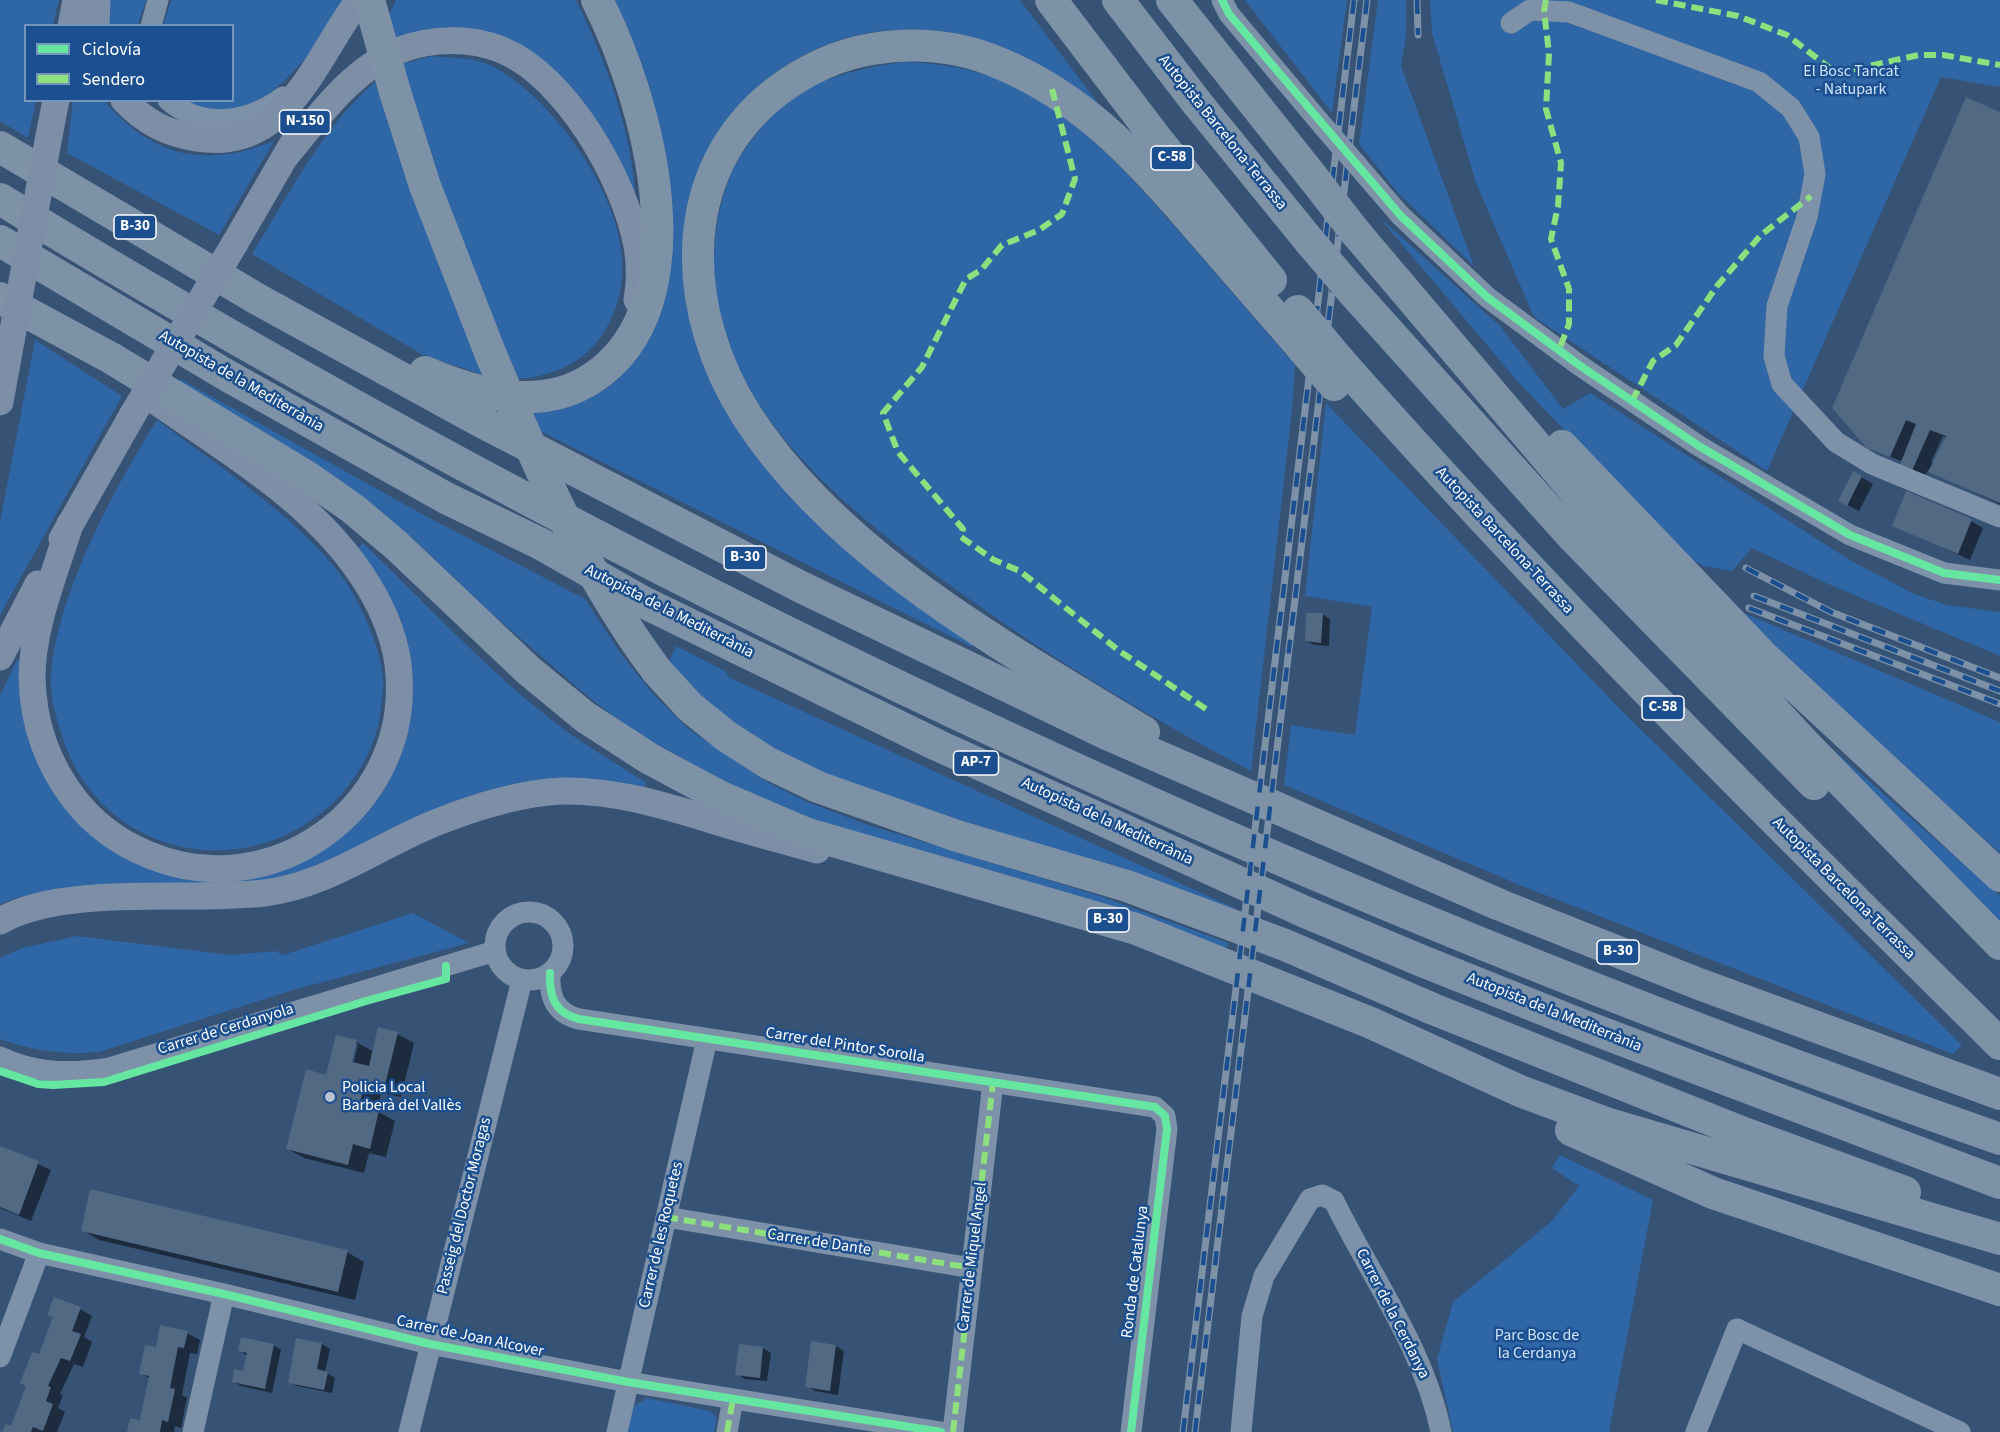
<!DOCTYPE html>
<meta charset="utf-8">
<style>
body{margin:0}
#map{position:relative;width:2000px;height:1432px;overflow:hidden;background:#365274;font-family:"Source Sans 3",sans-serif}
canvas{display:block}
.legend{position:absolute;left:24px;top:24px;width:210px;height:78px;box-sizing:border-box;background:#1b4f8f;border:2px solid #7695bc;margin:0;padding:8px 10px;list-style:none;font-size:18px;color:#fff}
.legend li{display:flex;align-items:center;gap:12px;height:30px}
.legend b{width:30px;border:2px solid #7695bc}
</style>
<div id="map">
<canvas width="2000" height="1432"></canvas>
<ul class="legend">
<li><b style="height:8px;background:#66e7a1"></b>Ciclovía</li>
<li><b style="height:8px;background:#8de07e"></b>Sendero</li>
</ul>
</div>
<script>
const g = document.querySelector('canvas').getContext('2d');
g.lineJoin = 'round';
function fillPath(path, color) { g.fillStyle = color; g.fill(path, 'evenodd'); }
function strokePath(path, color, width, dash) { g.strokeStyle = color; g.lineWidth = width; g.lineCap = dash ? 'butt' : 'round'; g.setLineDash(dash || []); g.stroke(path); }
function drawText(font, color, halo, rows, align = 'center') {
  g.font = font + ' "Source Sans 3",sans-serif'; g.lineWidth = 5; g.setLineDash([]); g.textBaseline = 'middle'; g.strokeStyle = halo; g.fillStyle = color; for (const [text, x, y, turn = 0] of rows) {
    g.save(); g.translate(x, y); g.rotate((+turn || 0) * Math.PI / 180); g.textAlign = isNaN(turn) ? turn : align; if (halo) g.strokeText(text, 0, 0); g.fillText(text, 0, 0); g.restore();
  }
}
fillPath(new Path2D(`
 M0,0H59L53,25L26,26V100L36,101L28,138L0,121Z
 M104,0H146L138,25L104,26Z
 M171,0H348C318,42 269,124 207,110C200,108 192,103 186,101L232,100V26H163Z
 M396,0H576C608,67 630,125 636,199L539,60L396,40L389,15Z
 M613,0H1020L1097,102L1093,103C1064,88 1036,73 1008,58C995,52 981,42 968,37C951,31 931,30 914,30C824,27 744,78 704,158L712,374L974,643L972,647L538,430L531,412C605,408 636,371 661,306Z
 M1245,0H1347L1332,113Z
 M1378,0H1406V36L1401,66L1474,266L1398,193L1359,144Z
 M1430,0H2000V87L1941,77L1767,471L1534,317L1476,183L1432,33Z
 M432,56C450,58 472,57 490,65C550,94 618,190 622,258C624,288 617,315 599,339C579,366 548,377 516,379L447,208L402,64Z
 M903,62C946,63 988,71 1026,92C1091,128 1142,189 1190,244C1225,284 1260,325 1295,365L1292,410L1251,771C1151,718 1053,660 961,593C830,498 670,373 725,190C736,152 778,101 814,85C842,73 873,66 903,62Z
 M375,82L483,375L423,355L252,254C288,196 322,127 375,82Z
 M73,101H104C154,157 204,169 274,141L219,235L67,153Z
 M1379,217L1501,327L1563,409L1590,393L1848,559L1914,594L1947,605L2000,612V656L1828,584L1752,548L1732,571L1703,566L1686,556L1519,383Z
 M35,340L122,396L0,615V522Z
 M180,379L420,513L585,599L621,654L654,695L687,728L769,783L808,802L865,824L1100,896L1228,943L1226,951L781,810L736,788L630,729L585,694L491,613L410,536L345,488L176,386Z
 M1326,403L1620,709L1962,1045L1953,1054L1522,886L1284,785L1291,725L1355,735L1372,607L1305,596Z
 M157,420C219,467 293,513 341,575C359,599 381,647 383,678C384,687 382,697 381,707C378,742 360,775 336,800C247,888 100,857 62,736C57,720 51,701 51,684C51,605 115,486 157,420Z
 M363,543C429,606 491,675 565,730C591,749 618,765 646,782L645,788L603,783L260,883L43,893L19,897L0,904V695L17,660L23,662L46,773L177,876L351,827L373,804L388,782L399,752L404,639L392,601L357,548Z
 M1739,611L2000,722V853L1842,710Z
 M676,646L725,671L730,678L1234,908L1233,917L902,809L748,740L667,666Z
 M1807,727L2000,896V924Z
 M413,913L469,943L293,990L99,1052C64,1055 33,1051 0,1039V958L22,948L77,936L231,955L275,951L283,955Z
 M1560,1155L1653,1200L1609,1432H1453L1437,1359L1453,1302L1551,1222L1579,1186L1552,1168Z
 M647,1398L710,1411L717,1418L714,1432H626L632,1407Z`), '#2f66a5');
fillPath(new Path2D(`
 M2000,113V504L1928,470L1924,478L1903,462L1868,447ZM1943,436L1947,438L1934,463L1931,462Z
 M1854,473L1873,484L1859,511L1840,501Z
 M1971,521L1983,528L1970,560L1894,525Z
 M1322,614L1330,619L1329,646L1314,645L1306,641Z
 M397,1034L414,1043L401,1097L381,1093L377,1111L395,1121L386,1157L369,1153L364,1173L304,1158L288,1149L327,1076L356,1042L374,1052ZM355,1044H358L352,1069H349Z
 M0,1147L51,1170L31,1221L0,1208Z
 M82,1230L347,1252L364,1262L355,1300L99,1240Z
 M80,1309L92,1316L84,1337L92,1342L83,1367L74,1364L60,1394L63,1395L58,1408L65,1412L57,1432H4L12,1428L40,1356Z
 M187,1333L200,1340L197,1354L190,1353L182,1395L187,1398L181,1428L175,1426L174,1432H129L141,1422L150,1379L140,1373L157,1349Z
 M322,1344L330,1349L325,1372L335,1378L332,1393L297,1386L289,1382Z
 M273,1345L281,1350L272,1393L241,1386L233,1381L244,1373L248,1356L240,1351Z
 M836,1346L844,1351L838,1395L815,1391L807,1386Z
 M763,1348L771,1353L767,1381L745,1379L737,1374Z`), '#0007');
fillPath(new Path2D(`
 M1966,97L2000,112V503L1928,472L1946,436L1930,430L1911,473L1899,467L1916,424L1906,420L1890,457L1867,448L1832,408Z
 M1853,471L1862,476L1847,506L1838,501Z
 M1906,491L1972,519L1958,554L1892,526Z
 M1306,613H1323L1321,643L1305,641Z
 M378,1027L398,1032L384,1089L365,1084L359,1105L379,1110L370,1149L353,1144L348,1165L286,1149L306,1069L326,1075L336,1035L357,1040L352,1062L369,1066Z
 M0,1146L39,1161L19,1215L0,1207Z
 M90,1189L348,1250L338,1292L81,1231Z
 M54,1297L81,1307L72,1331L81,1334L70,1361L61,1358L48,1386L51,1387L46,1401L53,1404L43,1431L33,1427L31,1432H2L6,1424L11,1426L26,1386L20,1383L32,1352L39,1354L53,1317L47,1315Z
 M160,1325L188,1331L184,1348L178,1347L170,1388L175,1389L168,1422L162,1420L160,1432H127L130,1418L140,1420L149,1376L139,1374L145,1345L156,1347Z
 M241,1337L274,1344L265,1389L232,1382L234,1369L243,1371L247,1353L238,1351Z
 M296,1338L322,1343L317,1369L328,1372L324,1390L288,1383Z
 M811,1341L836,1345L830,1391L805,1387Z
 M739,1344L763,1347L760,1378L735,1375Z`), '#526984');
strokePath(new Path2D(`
 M1222,0L1229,14L1323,126
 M1511,23L1530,10L1569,12L1759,82L1791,108L1809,137L1815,174L1807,217L1777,306L1774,356L1782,384L1836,442L1872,464L2000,517
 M151,26L158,0
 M168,100C203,130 248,123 283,97
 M1357,165L1400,215L1487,297L1579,365L1699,446L1850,535L1944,573L2000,580
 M495 946a34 34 0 1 1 68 0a34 34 0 1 1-68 0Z
 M550,973C549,997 555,1013 579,1019L1155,1107L1165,1116L1167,1129L1131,1432
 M0,1057C35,1074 71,1074 109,1068L495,951
 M666,1217L972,1268
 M0,1239L39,1253L224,1294L430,1344L628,1382L941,1432
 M0,1357L39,1253
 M193,1432L224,1294
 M409,1432L522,980
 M617,1432L707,1039
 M727,1432L733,1399
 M953,1432L993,1082
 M1241,1432L1252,1316L1264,1276L1310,1199L1322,1195L1334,1201C1371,1277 1424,1348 1441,1432
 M1696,1432L1737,1329L1960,1432`), '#7d92a8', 21);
strokePath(new Path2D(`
 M71,26L76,0
 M96,26L97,0
 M124,100C145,122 166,133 196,138C288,153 314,59 359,0
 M49,136L56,100
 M285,157C318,118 350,70 400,50C432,38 469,37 502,50C566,76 625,180 637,246C640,263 640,283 637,300
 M235,243L293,143
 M0,402L11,341
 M70,524C55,574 32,626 32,678C33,723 48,765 75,800C94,824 118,842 147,854C270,907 408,810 399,676C398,645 384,611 368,585C318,503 230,453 154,400
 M62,539L133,414
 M0,657L38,584
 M0,921C64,884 189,902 264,893C326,886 378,846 435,823C475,807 519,793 562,791C615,790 663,805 712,820C747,831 782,840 817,850`), '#7d8ea7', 27);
strokePath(new Path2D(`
 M1051,0L1156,138L1271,280
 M1118,0L1197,103L1311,243
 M1172,0L1311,175
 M395,92L425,186L491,355
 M0,147L259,300L478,420L799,586L1107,734L1500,905L1699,984L2000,1094
 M0,199C630,584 1303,896 2000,1139
 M1356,233L1629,555L1806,745L2000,944
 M0,241L228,376L446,498L541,544L641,601L937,745L1305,912L1422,961L1582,1025L2000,1183
 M1351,290L1572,536L1814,784
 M0,298L111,358L309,478L352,508L396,545L528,670L585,717L650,759L721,797L805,833L1136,929L1371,1023L1520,1091L1606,1123L2000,1239
 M1339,360C1549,598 1774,821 2000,1044
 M425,372C476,394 540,412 591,379C706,305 647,98 597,0
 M1562,446L1764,657L2000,876
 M657,671L690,707L726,736L768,763L818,787L957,836L1127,886L1285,945L1433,1009L1744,1133L1905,1192
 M1144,732C1005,647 838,557 747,416C682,315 672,173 776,92C805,70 835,55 872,49C915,42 959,46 999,63C1080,96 1136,156 1192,221C1227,261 1262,302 1297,342
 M1571,1130L1713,1193L2000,1290`), '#7e92a7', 32);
const rail = new Path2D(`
 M1417,0L1418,35
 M1746,568L1831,612L2000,678
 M1754,596L2000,691
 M1749,608L2000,704
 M1183,1432L1354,0
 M1195,1432L1367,0`);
strokePath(rail, '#7e92a7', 7);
strokePath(rail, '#1b4f8f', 4.5, [14]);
strokePath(new Path2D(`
 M1323,126L1357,165`), '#7d92a8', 21);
strokePath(new Path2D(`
 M11,341L49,136
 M133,414L235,243`), '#7d8ea7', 27);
strokePath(new Path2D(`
 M369,0L395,92
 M1311,175L1356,233
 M1311,243L1351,290
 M1298,311L1339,360
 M1301,347L1334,385
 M491,355C537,465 585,575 657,671`), '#7e92a7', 32);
strokePath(new Path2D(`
 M1546,0L1544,11L1549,53L1546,109L1561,163L1558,206L1551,239L1569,289V324L1559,350
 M1656,0L1738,16L1787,35L1836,73L1919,55H1943L2000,65
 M1052,89L1075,179L1062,214L1039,230L1002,245L981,270L966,279L922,367L883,413L898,452L963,529L961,537L994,560L1020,571L1118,650L1206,709
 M1632,401L1653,361L1676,345L1717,286L1761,235L1811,196
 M666,1217L972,1268
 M727,1432L733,1399
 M953,1432L993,1082`), '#8de07e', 6, [12, 6]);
strokePath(new Path2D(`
 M1222,0L1229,14L1400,215L1487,297L1579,365L1699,446L1850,535L1944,573L2000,580
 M550,973C549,997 555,1013 579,1019L1155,1107L1165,1116L1167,1129L1131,1432
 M0,1071L38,1084L53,1085L104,1082L366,1001L446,979V966
 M0,1239L39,1253L224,1294L430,1344L628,1382L941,1432`), '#66e7a1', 8);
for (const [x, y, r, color] of [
 [330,1097,6,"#b9c2ce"]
]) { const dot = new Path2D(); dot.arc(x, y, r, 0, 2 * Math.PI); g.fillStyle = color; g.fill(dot); strokePath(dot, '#1b4f8f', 2); }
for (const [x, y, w] of [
 [305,122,51],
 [1172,158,42],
 [135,227,42],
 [745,558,42],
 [1663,708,42],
 [976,763,45],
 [1108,920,42],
 [1618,952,42]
]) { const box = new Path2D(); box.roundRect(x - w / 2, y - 12, w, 24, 4.5); g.fillStyle = '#1b4f8f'; g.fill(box); strokePath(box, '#fff', 1.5); }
drawText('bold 15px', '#fff', null, [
 ["N-150",305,122],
 ["C-58",1172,158],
 ["B-30",135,227],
 ["B-30",745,558],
 ["C-58",1663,708],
 ["AP-7",976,763],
 ["B-30",1108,920],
 ["B-30",1618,952]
]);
drawText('16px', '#cfe3fa', '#1b4f8f', [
 ["El Bosc Tancat",1851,72],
 ["- Natupark",1851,90],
 ["Parc Bosc de",1537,1336],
 ["la Cerdanya",1537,1354]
]);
drawText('16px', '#fff', '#1b4f8f', [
 ["Autopista Barcelona-Terrassa",1222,133,51],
 ["Autopista de la Mediterrània",241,382,30],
 ["Autopista Barcelona-Terrassa",1504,541,47],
 ["Autopista de la Mediterrània",669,612,27],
 ["Autopista de la Mediterrània",1107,822,25],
 ["Autopista Barcelona-Terrassa",1843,889,45],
 ["Autopista de la Mediterrània",1554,1013,22],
 ["Carrer de Cerdanyola",226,1030,-17],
 ["Carrer del Pintor Sorolla",845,1046,9],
 ["Passeig del Doctor Moragas",465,1206,-76],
 ["Carrer de les Roquetes",662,1235,-77],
 ["Carrer de Dante",819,1243,9],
 ["Carrer de Miquel Angel",973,1257,-83],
 ["Ronda de Catalunya",1136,1272,-83],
 ["Carrer de la Cerdanya",1392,1314,63],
 ["Carrer de Joan Alcover",470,1337,12]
]);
drawText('16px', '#fff', '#1b4f8f', [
 ["Policia Local",342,1088],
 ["Barberà del Vallès",342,1106]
], 'left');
</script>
